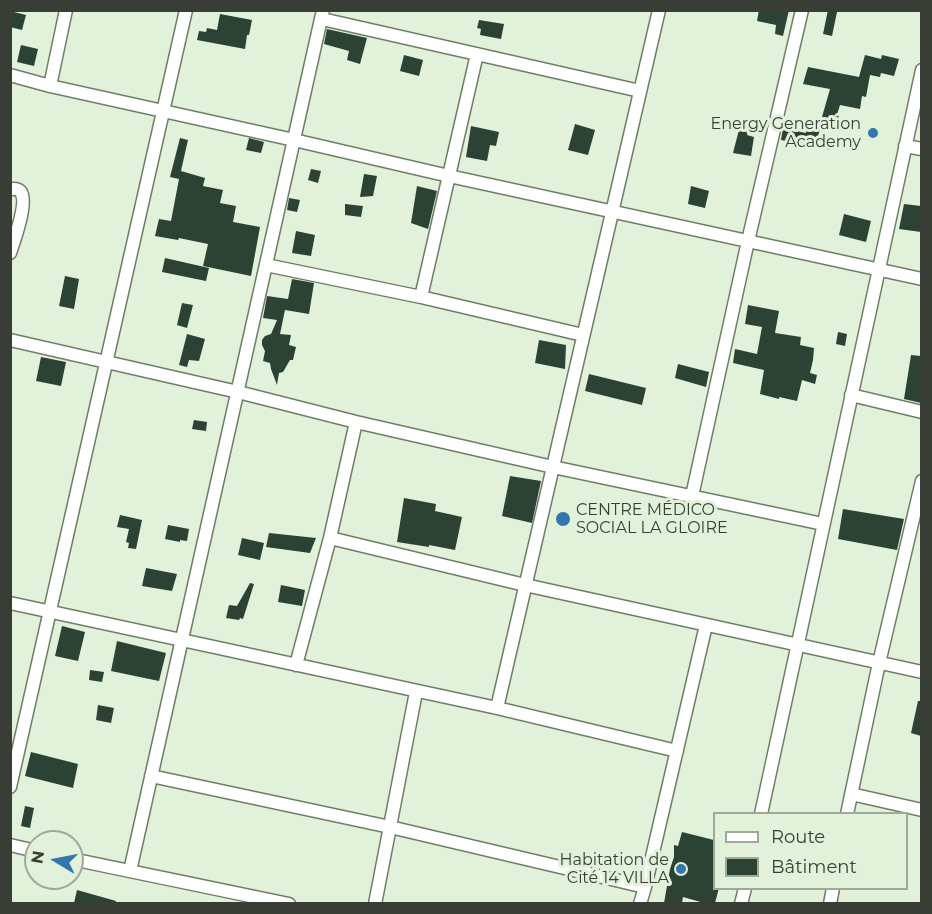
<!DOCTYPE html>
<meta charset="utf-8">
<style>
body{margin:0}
#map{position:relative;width:932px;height:914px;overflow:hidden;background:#e2f1da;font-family:Montserrat,sans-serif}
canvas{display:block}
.frame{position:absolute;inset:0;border:12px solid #383e35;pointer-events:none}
.legend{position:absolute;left:713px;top:812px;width:195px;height:78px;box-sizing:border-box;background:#e2f1da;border:2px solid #9ea998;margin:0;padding:8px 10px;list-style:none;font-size:18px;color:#383e35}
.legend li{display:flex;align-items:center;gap:12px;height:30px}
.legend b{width:30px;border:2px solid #9ea998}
.north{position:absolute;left:24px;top:830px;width:60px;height:60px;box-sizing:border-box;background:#e2f1da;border:2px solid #9ea998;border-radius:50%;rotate:280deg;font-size:16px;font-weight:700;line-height:24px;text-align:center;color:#383e35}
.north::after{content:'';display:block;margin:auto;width:21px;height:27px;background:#3377ad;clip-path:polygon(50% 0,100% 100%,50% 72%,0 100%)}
</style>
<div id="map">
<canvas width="932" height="914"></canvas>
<div class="frame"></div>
<ul class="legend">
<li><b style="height:8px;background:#fff"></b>Route</li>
<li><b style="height:16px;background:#2c4235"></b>Bâtiment</li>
</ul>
<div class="north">N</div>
</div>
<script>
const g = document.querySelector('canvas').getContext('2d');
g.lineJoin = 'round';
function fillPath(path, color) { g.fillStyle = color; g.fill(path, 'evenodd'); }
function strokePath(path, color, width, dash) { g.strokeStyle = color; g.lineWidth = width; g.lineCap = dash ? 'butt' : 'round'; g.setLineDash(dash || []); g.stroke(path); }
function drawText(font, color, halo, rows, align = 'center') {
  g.font = font + ' Montserrat,sans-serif'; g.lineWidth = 6; g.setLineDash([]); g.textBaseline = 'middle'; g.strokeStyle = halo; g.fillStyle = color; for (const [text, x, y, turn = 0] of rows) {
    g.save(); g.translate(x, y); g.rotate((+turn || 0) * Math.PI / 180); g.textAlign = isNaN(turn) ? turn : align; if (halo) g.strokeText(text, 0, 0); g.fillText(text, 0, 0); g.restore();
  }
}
fillPath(new Path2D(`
 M759,10H789L783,36L775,34L776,25L757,21Z
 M828,10L837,12L832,36L823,34Z
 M10,11L26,15L22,30L10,27Z
 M220,14L252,20L249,35H247L245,49L197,40L199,31L206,32L207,28L217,30Z
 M479,20L504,24L501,39L480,35L481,29L477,28Z
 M327,29L367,38L360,64L347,60L349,51L324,44Z
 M21,45L38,49L34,66L17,62Z
 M404,55L423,60L419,76L400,71Z
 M865,55L881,59L882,55L899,59L894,76L881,73L880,77L870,75L866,97L862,96L860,109L840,105L835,121L822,117L830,89L803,84L808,67L859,77Z
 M741,122L749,124L747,135L754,137L751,156L733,153Z
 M808,123L821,126L818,136L833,139L831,150L781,140L783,128L806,133Z
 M575,124L595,130L588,155L568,150Z
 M471,126L499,132L496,146L490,145L487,161L466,157Z
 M180,138L188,140L181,171L205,178L203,186L223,190L220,203L236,206L233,222L260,227L251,276L203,266L208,244L179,238L178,240L155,236L159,219L171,221L179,179L170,177Z
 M249,138L264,142L261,153L246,150Z
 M311,169L321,171L318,183L308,180Z
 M364,174L377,176L373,196L360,197Z
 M417,186L437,191L428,229L411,223Z
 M691,186L709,191L705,208L688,204Z
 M289,198L300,200L297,212L287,210Z
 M345,204L363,206L361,217L345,215Z
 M904,204L921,206V232L899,229Z
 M844,214L871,221L866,242L839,235Z
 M296,231L315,235L311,256L292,253Z
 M165,258L209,268L206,281L162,272Z
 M65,276L79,279L74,309L59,306Z
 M292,279L314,283L309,314L285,310L280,334L291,335L289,345L296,347L293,360H290L283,372L279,373L277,385L271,369L270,363L263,361L265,351L262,345V340L265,336L271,334L277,320L263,318L267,296L288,299Z
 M182,303L193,305L187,328L177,325Z
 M748,305L779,311L775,333L801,337L800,345L814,348L813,360L810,373L817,375L815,384L802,380L797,401L779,397V399L760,394L764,370L733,363L735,349L757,354L762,327L745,324Z
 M838,332L847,334L845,346L836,344Z
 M187,334L205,339L199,361L189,360L187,367L179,365Z
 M539,340L566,345L565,369L535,363Z
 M911,355L921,356V403L904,399Z
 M41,357L66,362L61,386L36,381Z
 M678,364L709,372L706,387L675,378Z
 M589,374L646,388L642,405L585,391Z
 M194,420L207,422L206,431L192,429Z
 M510,476L541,481L532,523L502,516Z
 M404,498L436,504L435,511L462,517L455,550L429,545V547L397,542Z
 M843,509L904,519L897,550L838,539Z
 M120,515L142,520L136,549L128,548L129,543L126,542L129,529L117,527Z
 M168,525L189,529L187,541L180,540V542L165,539Z
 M269,533L316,538L310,553L266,547Z
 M242,538L264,543L260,560L238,555Z
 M146,568L177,574L172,591L142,586Z
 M250,583L254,584L243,619L240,618L239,620L226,618L229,605L237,606Z
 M281,585L305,590L302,606L278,602Z
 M62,626L85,632L78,661L55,656Z
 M117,641L166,653L159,681L111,671Z
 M90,670L104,672L102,682L89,680Z
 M918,701H921V736L911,733Z
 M98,705L114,708L111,723L96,720Z
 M31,752L78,764L73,788L25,776Z
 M25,806L34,808L30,828L21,826Z
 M682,832L714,840V888H719L715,903H704L683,897L682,903H664L670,869L674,857V845L678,846Z
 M77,890L116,901L115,903H74Z`), '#2c4235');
const street = new Path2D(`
 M322,19L640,91
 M10,75L50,86L294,140L449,176L922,279
 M50,86L66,10
 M905,146L922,149
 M10,189C15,189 17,188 20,191C29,200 14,241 10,253
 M266,265L421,297L583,335
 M421,297L477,54
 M10,340L238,392L356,422L553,467L823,524
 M851,395L922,412
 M692,496L748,241L802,10
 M330,538L525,585L922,672
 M10,603L497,708L677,751
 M296,665L330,538L356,422
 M497,708L659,10
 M151,776L390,827L645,887L706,625
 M10,787L186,10
 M851,794L922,810
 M761,814L922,70
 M847,814L879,663L922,481
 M10,845L36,851
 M72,859L289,904
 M130,871L323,10
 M375,904L416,692
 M640,904L645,887
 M741,904L745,888
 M830,904L833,888`);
strokePath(street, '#707e69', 15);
strokePath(street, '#fff', 12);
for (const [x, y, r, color] of [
 [873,133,6,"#3377ad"],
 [563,519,8,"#3377ad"],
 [681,869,6,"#3377ad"]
]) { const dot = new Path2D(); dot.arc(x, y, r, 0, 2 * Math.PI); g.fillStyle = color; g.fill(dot); strokePath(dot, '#e2f1da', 2); }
drawText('16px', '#383e35', '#e2f1da', [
 ["Energy Generation",861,124],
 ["Academy",861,142],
 ["CENTRE MÉDICO",576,510,"left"],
 ["SOCIAL LA GLOIRE",576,528,"left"],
 ["Habitation de",669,860],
 ["Cité 14 VILLA",669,878]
], 'right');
</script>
